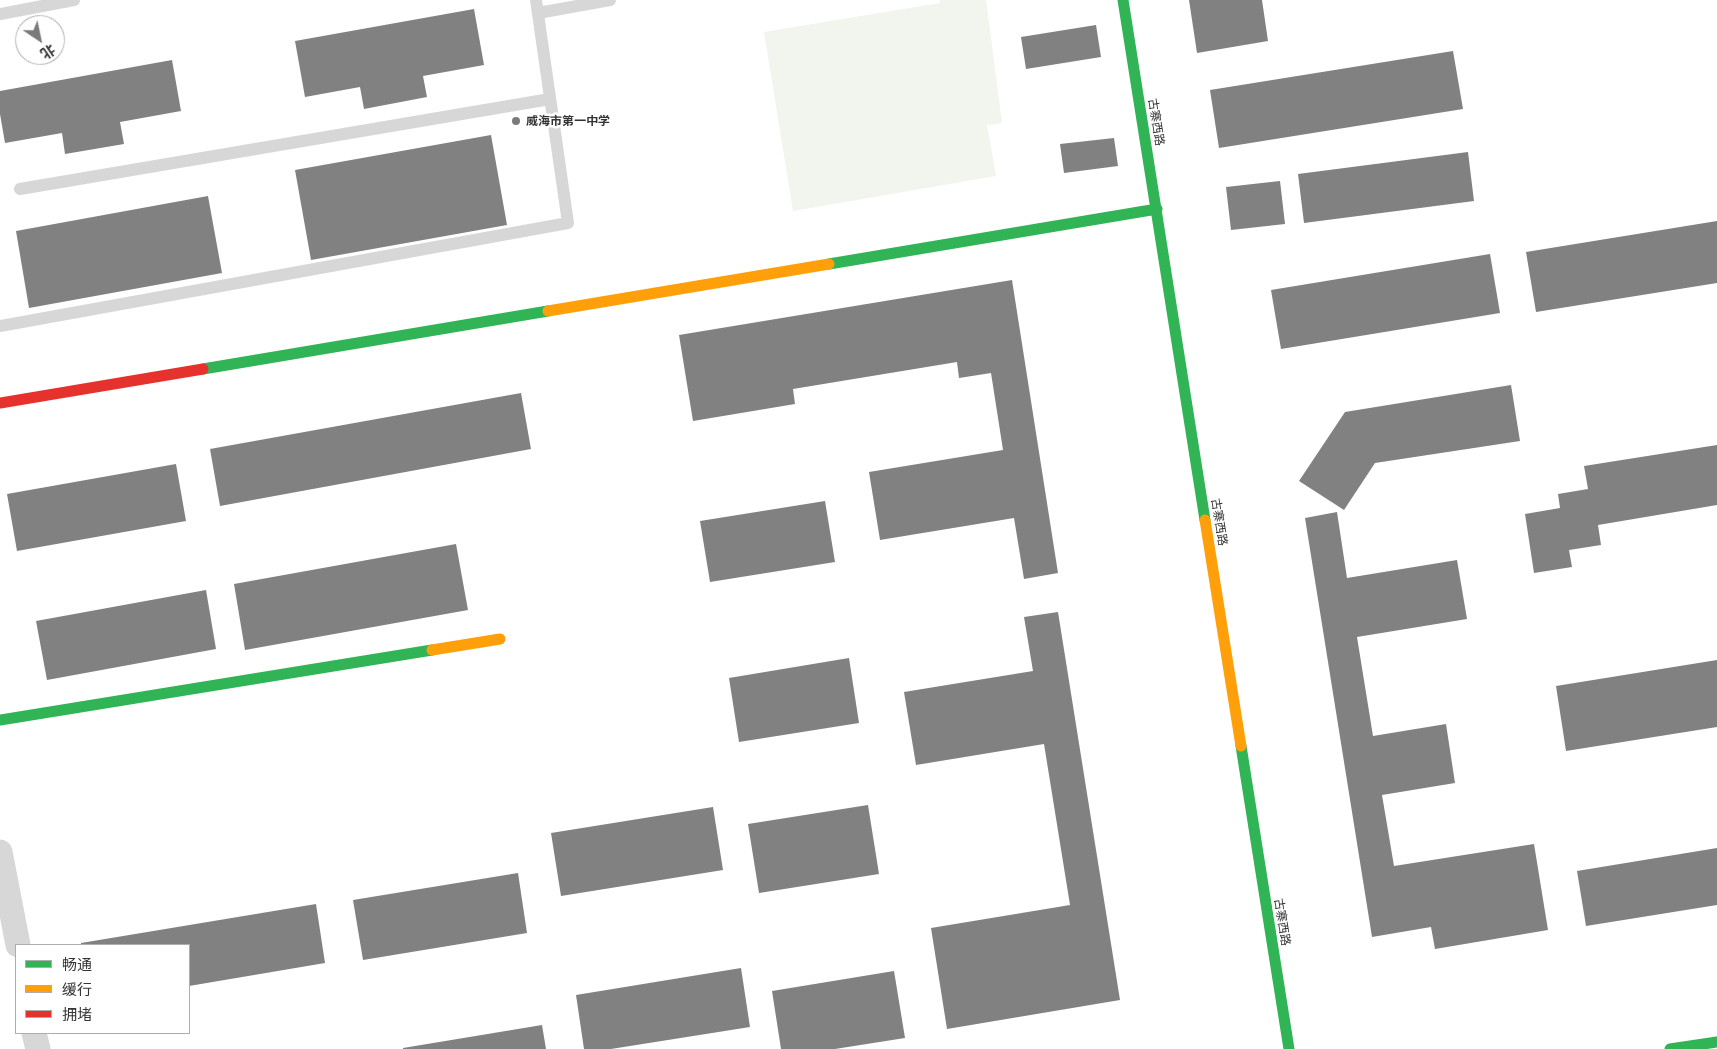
<!DOCTYPE html>
<meta charset="utf-8">
<style>
body{margin:0}
#map{position:relative;width:1717px;height:1049px;overflow:hidden;background:#fff;font-family:"Asap Condensed","Noto Sans SC",sans-serif}
canvas{display:block}
.legend{position:absolute;left:15px;top:944px;width:175px;height:90px;box-sizing:border-box;background:#fff;border:1px solid #adadad;margin:0;padding:6px 9px;list-style:none;font-size:15px;color:#333}
.legend li{display:flex;align-items:center;gap:10px;height:25px}
.legend b{width:25px;border:1px solid #adadad}
.north{position:absolute;left:15px;top:15px;width:50px;height:50px;box-sizing:border-box;background:#fff;border:1px solid #adadad;border-radius:50%;rotate:146deg;font-size:14px;font-weight:700;line-height:20px;text-align:center;color:#333}
.north::after{content:'';display:block;margin:auto;width:18px;height:22px;background:#7a7a7a;clip-path:polygon(50% 0,100% 100%,50% 72%,0 100%)}
</style>
<div id="map">
<canvas width="1717" height="1049"></canvas>
<ul class="legend">
<li><b style="height:6px;background:#30b455"></b>畅通</li>
<li><b style="height:6px;background:#ff9f0a"></b>缓行</li>
<li><b style="height:6px;background:#e5322d"></b>拥堵</li>
</ul>
<div class="north">北</div>
</div>
<script>
const g = document.querySelector('canvas').getContext('2d');
g.lineJoin = 'round';
function fillPath(path, color) { g.fillStyle = color; g.fill(path, 'evenodd'); }
function strokePath(path, color, width, dash) { g.strokeStyle = color; g.lineWidth = width; g.lineCap = dash ? 'butt' : 'round'; g.setLineDash(dash || []); g.stroke(path); }
function drawText(font, color, halo, rows, align = 'center') {
  g.font = font + ' "Asap Condensed","Noto Sans SC",sans-serif'; g.lineWidth = 5; g.setLineDash([]); g.textBaseline = 'middle'; g.strokeStyle = halo; g.fillStyle = color; for (const [text, x, y, turn = 0] of rows) {
    g.save(); g.translate(x, y); g.rotate((+turn || 0) * Math.PI / 180); g.textAlign = isNaN(turn) ? turn : align; if (halo) g.strokeText(text, 0, 0); g.fillText(text, 0, 0); g.restore();
  }
}
fillPath(new Path2D(`
 M940,0H986L1002,123L987,125L996,176L793,211L764,32L940,3Z`), '#f1f5ed');
fillPath(new Path2D(`
 M1189,0H1262L1268,41L1197,53Z
 M474,9L484,65L423,76L427,97L364,109L360,87L305,97L295,41Z
 M1096,25L1101,57L1026,69L1021,37Z
 M1453,51L1463,109L1219,148L1210,90Z
 M172,60L181,111L120,122L124,144L65,154L62,133L5,143L0,114V91Z
 M491,135L507,225L311,260L295,170Z
 M1114,138L1118,166L1064,173L1060,144Z
 M1468,152L1474,201L1304,223L1298,174Z
 M1280,181L1285,224L1231,230L1226,187Z
 M208,196L222,273L29,308L16,231Z
 M1717,221V283L1536,312L1526,252Z
 M1490,254L1500,313L1281,349L1271,290Z
 M1012,280L1058,573L1024,579L1014,518L880,540L869,472L1003,450L991,373L959,378L957,362L793,389L795,404L693,421L679,335Z
 M1511,385L1520,441L1375,463L1344,510L1299,481L1345,412Z
 M521,393L531,449L220,506L210,449Z
 M1717,445V505L1598,525L1601,545L1569,550L1572,567L1534,573L1525,514L1560,508L1558,494L1588,489L1584,466Z
 M176,464L186,521L17,551L7,494Z
 M825,501L835,562L710,582L700,521Z
 M1337,512L1347,578L1457,560L1467,619L1357,637L1373,736L1446,724L1455,783L1382,795L1394,866L1534,844L1548,930L1435,949L1431,927L1372,937L1305,518Z
 M456,544L468,610L245,650L234,584Z
 M206,590L216,649L47,680L36,621Z
 M1058,612L1120,1000L947,1029L931,928L1070,905L1044,744L916,765L904,692L1033,671L1024,617Z
 M849,658L859,723L739,742L729,678Z
 M1717,660V727L1566,751L1556,686Z
 M868,805L879,874L759,893L748,824Z
 M713,807L723,870L561,896L551,833Z
 M1717,848V905L1586,926L1577,871Z
 M518,873L527,933L363,960L353,900Z
 M316,904L325,963L189,986V945H81V943Z
 M741,968L750,1027L611,1049H584L576,995Z
 M894,971L905,1038L835,1049H781L772,991Z
 M542,1025L546,1049H403V1048Z`), '#818181');
strokePath(new Path2D(`
 M538,13L610,0
 M0,14L74,0
 M20,189L550,99
 M0,326L568,223L536,0`), '#d7d7d7', 12);
strokePath(new Path2D(`
 M0,852L18,945
 M34,1033L38,1049`), '#d7d7d7', 25);
strokePath(new Path2D(`
 M1123,0L1205,520
 M829,264L1157,209
 M203,369L548,311
 M0,720L432,650
 M1241,746L1289,1049
 M1670,1049L1717,1042`), '#30b455', 11);
strokePath(new Path2D(`
 M548,311L829,264
 M1205,520L1241,746
 M432,650L500,639`), '#ff9f0a', 11);
strokePath(new Path2D(`
 M0,403L203,369`), '#e5322d', 11);
for (const [x, y, r, color] of [
 [516,121,5,"#7a7a7a"]
]) { const dot = new Path2D(); dot.arc(x, y, r, 0, 2 * Math.PI); g.fillStyle = color; g.fill(dot); strokePath(dot, '#fff', 2); }
drawText('bold 12px', '#333', '#fff', [
 ["威海市第一中学",526,121]
], 'left');
drawText('12px', '#333', '#fff', [
 ["古寨西路",1156,122,81],
 ["古寨西路",1219,522,81],
 ["古寨西路",1282,922,81]
]);
</script>
